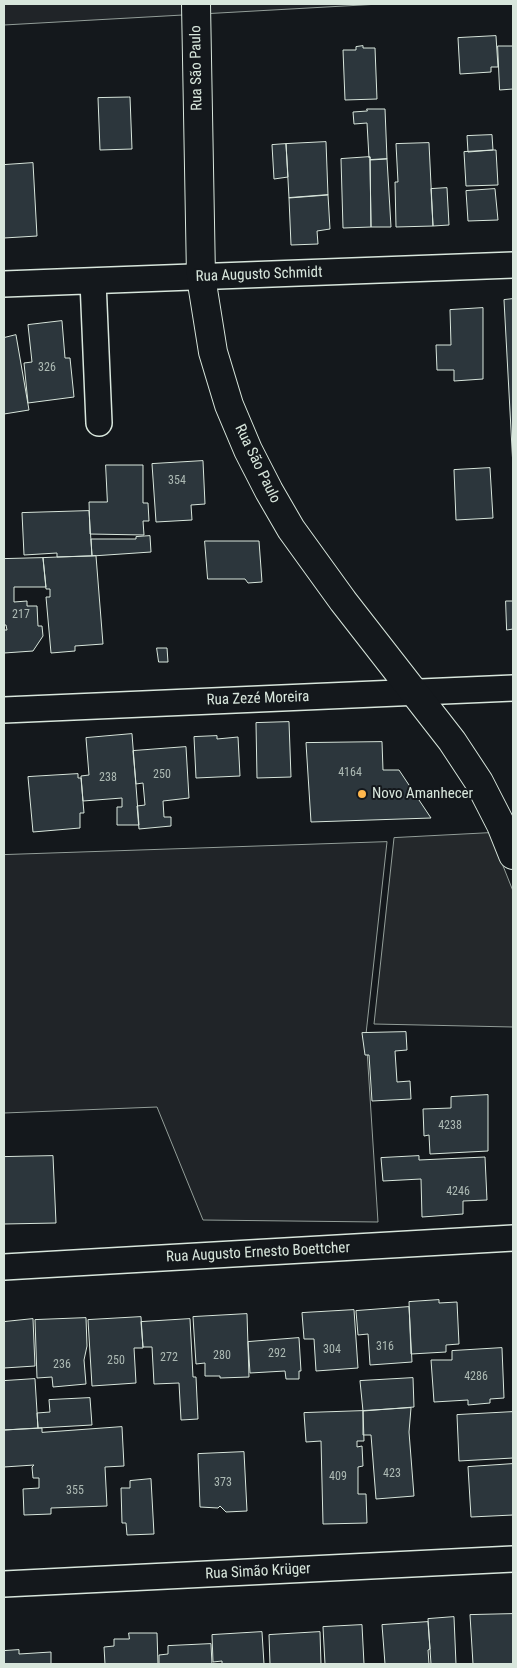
<!DOCTYPE html>
<meta charset="utf-8">
<style>
body{margin:0}
#map{position:relative;width:517px;height:1668px;overflow:hidden;background:#14181c;font-family:"Roboto Condensed",sans-serif}
canvas{display:block}
.frame{position:absolute;inset:0;border:5px solid #d8e6dc;pointer-events:none}
</style>
<div id="map">
<canvas width="517" height="1668"></canvas>
<div class="frame"></div>
</div>
<script>
const g = document.querySelector('canvas').getContext('2d');
g.lineJoin = 'round';
function fillPath(path, color) { g.fillStyle = color; g.fill(path, 'evenodd'); }
function strokePath(path, color, width, dash) { g.strokeStyle = color; g.lineWidth = width; g.lineCap = dash ? 'butt' : 'round'; g.setLineDash(dash || []); g.stroke(path); }
function drawText(font, color, halo, rows, align = 'center') {
  g.font = font + ' "Roboto Condensed",sans-serif'; g.lineWidth = 4; g.setLineDash([]); g.textBaseline = 'middle'; g.strokeStyle = halo; g.fillStyle = color; for (const [text, x, y, turn = 0] of rows) {
    g.save(); g.translate(x, y); g.rotate((+turn || 0) * Math.PI / 180); g.textAlign = isNaN(turn) ? turn : align; if (halo) g.strokeText(text, 0, 0); g.fillText(text, 0, 0); g.restore();
  }
}
const green = new Path2D(`
 M4,4H380L4,25Z
 M387,842L366,1034L378,1222L203,1220L157,1107L4,1113V855Z`);
fillPath(green, '#202428');
strokePath(green, '#939e99', 1);
const parking = new Path2D(`
 M490,833L513,891V1027L374,1024L394,838Z`);
fillPath(parking, '#24282b');
strokePath(parking, '#939e99', 1);
const building = new Path2D(`
 M496,36L498,67H491V72L460,74L458,38Z
 M363,46V48H375L377,99L345,100L343,50H356V47Z
 M498,46H513V89L500,90Z
 M129,97H130L132,149L100,150L98,98Z
 M367,109H385L387,159L370,160V157L369,158L367,123L354,124L353,112L367,111Z
 M492,135L493,150L468,152L467,136Z
 M326,142L328,195L289,198L286,144Z
 M429,143L433,226L396,227L395,182H398L396,144Z
 M286,144L288,177L274,179L272,145Z
 M493,150H496L498,185L466,186L464,152Z
 M370,157L371,227L343,228L341,159Z
 M387,159L391,227H371L370,160Z
 M33,163L37,236L4,238V165Z
 M447,188L449,225L433,226L431,189Z
 M495,189L498,220L468,221L466,191Z
 M328,195L330,229L317,231L318,244L291,245L289,198Z
 M513,299V467L504,300Z
 M483,308V379L454,381V370H437L436,345H451L450,310Z
 M62,321L65,358H70L74,397L28,403L24,363L32,362L28,325Z
 M16,335L29,410L4,414V338Z
 M203,461L205,504L191,505L192,520L156,522L152,464Z
 M106,465H143V503H148L149,521H143L144,535L90,534L89,502H107Z
 M490,468L493,518L456,520L454,470Z
 M89,511L92,556L57,557V553L24,555L22,513Z
 M150,536L151,552L92,556L91,539H136V537Z
 M205,541H259L262,582L248,583L245,579H208Z
 M96,556L103,644L75,646V651L51,653L46,597H50V589H46L43,558Z
 M43,558L46,587H14V602L27,601V606H37L38,626H42L43,636L33,651L4,653V630H7L6,625H4V559Z
 M506,601H513V629L507,630Z
 M157,648H167L168,662H159Z
 M289,722L291,777L257,778L256,723Z
 M132,734L139,825H117V807H122V798L83,801L81,776L89,775L86,738Z
 M217,736V739L238,737L240,776L196,778L194,737Z
 M382,742L383,770H399L431,818L311,822L306,743Z
 M186,747L189,798L163,801L164,817H171V826L139,829L137,806L145,805L143,783L136,784L133,751Z
 M78,774V778H81L84,813H80V828L33,832L28,777Z
 M406,1032L407,1050L395,1051L397,1082L410,1081L411,1099L372,1101L369,1055H365L362,1033Z
 M488,1095V1151L430,1154L429,1135L424,1136L423,1109L451,1108V1097Z
 M53,1156L56,1223L4,1224V1157Z
 M419,1156V1160L485,1157L487,1200L463,1201V1214L422,1217L421,1179L383,1181L381,1158Z
 M439,1300V1303L457,1302L459,1344L446,1345V1352L411,1354L409,1302Z
 M409,1307L412,1362L370,1365L368,1334L358,1335L356,1311Z
 M354,1310L358,1368L316,1371L314,1339H304L302,1313Z
 M247,1314L249,1377L220,1378V1376H205V1363L196,1364L193,1317Z
 M141,1317L143,1348H134L136,1383L92,1386L88,1320Z
 M86,1318L87,1346L84,1360L86,1384L53,1387L52,1377L37,1378L35,1320Z
 M33,1319L35,1366L4,1368V1322Z
 M190,1319L193,1377H196L198,1419L181,1420L179,1383L154,1384L152,1347H143L141,1322Z
 M299,1338L301,1371H299V1379H286L285,1371L250,1373L248,1342Z
 M502,1348L504,1398L490,1399V1403L468,1405V1400L434,1402L431,1360H452V1351Z
 M413,1378L414,1407L363,1411L360,1381Z
 M35,1379L38,1428L4,1430V1381Z
 M90,1398L92,1425L38,1428L37,1413L50,1412L49,1400Z
 M411,1408L409,1432L414,1496L376,1499L371,1435H363V1411Z
 M363,1411L364,1441H357V1447L362,1446L363,1466L358,1467V1494H366L367,1523L323,1524L321,1441L306,1442L304,1413Z
 M513,1412V1458L459,1461L457,1415Z
 M122,1427L124,1466L105,1467L107,1506L51,1508V1514L24,1515L23,1489L39,1488V1478H33L32,1467L34,1465L4,1467V1430L42,1428V1432Z
 M244,1452L247,1511L226,1512L220,1506L218,1508L200,1507L198,1454Z
 M513,1464V1515L471,1517L468,1467Z
 M151,1479L154,1534L127,1535L126,1523H122L121,1488H130V1481Z
 M513,1614V1664H473L470,1615Z
 M454,1617L456,1664H431L428,1619Z
 M428,1622L430,1649L428,1650L429,1664H385L382,1625Z
 M362,1625L364,1664H325L323,1627Z
 M262,1632L264,1664H222V1661L213,1662L212,1635Z
 M320,1632L321,1664H270L269,1635Z
 M129,1633H157L158,1664H105L104,1647L114,1646V1639H129Z
 M211,1644L212,1664H159V1655L168,1654V1646Z
 M19,1650V1654L51,1652V1664H4V1651Z`);
fillPath(building, '#2c363c');
strokePath(building, '#d8e6dc', 1);
const minor = new Path2D(`
 M93,281L99,423
 M4,284L513,265
 M4,710L513,688
 M4,1267L513,1238
 M4,1584L513,1559`);
const primary = new Path2D(`
 M196,4L201,277L213,352L229,405L248,450L269,491L291,529L343,601L452,741L479,782L501,825L513,855`);
strokePath(minor, '#d8e6dc', 28);
strokePath(primary, '#d8e6dc', 30);
strokePath(minor, '#14181c', 25);
strokePath(primary, '#14181c', 28);
for (const [x, y, r, color] of [
 [362,794,5,"#ffb74d"]
]) { const dot = new Path2D(); dot.arc(x, y, r, 0, 2 * Math.PI); g.fillStyle = color; g.fill(dot); strokePath(dot, '#14181c', 2); }
drawText('12px', '#adbab4', null, [
 ["326",47,368],
 ["354",177,481],
 ["217",21,615],
 ["4164",350,773],
 ["250",162,775],
 ["238",108,778],
 ["4238",450,1126],
 ["4246",458,1192],
 ["316",385,1347],
 ["304",332,1350],
 ["292",277,1354],
 ["280",222,1356],
 ["272",169,1358],
 ["250",116,1361],
 ["236",62,1365],
 ["4286",476,1377],
 ["423",392,1474],
 ["409",338,1477],
 ["373",223,1483],
 ["355",75,1491]
]);
drawText('15px', '#d8e6dc', '#14181c', [
 ["Rua São Paulo",197,68,-91],
 ["Rua Augusto Schmidt",259,275,-2],
 ["Rua São Paulo",257,464,64],
 ["Rua Zezé Moreira",258,699,-2],
 ["Rua Augusto Ernesto Boettcher",258,1253,-3],
 ["Rua Simão Krüger",258,1572,-3]
]);
drawText('15px', '#d8e6dc', '#14181c', [
 ["Novo Amanhecer",372,794]
], 'left');
</script>
